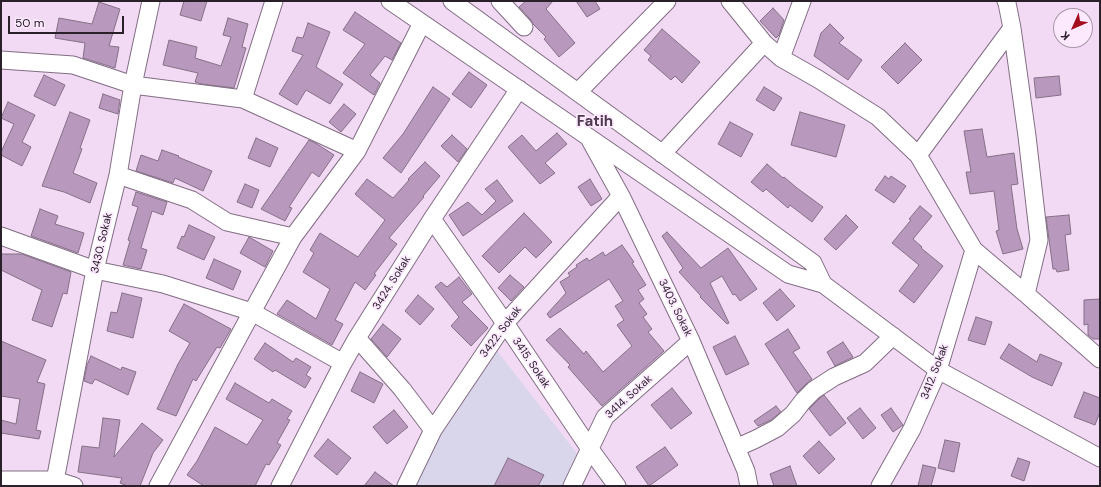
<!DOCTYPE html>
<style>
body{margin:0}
#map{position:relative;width:1101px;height:487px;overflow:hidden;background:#f2daf4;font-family:"DM Sans",sans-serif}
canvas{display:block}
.frame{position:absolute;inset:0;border:2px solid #29202a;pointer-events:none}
.north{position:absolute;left:1053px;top:8px;width:40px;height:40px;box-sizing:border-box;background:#fce9fe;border:1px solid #a899a9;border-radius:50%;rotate:225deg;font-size:11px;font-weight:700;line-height:16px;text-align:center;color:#29202a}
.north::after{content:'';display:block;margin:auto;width:14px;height:18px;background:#a50d1e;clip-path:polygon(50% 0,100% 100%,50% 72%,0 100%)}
.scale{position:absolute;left:8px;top:16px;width:116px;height:18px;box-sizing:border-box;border:2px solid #29202a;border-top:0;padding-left:5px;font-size:12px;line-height:14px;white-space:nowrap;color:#29202a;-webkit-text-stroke:3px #fce9fe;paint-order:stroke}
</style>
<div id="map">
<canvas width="1101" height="487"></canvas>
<div class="frame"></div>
<div class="north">K</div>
<div class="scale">50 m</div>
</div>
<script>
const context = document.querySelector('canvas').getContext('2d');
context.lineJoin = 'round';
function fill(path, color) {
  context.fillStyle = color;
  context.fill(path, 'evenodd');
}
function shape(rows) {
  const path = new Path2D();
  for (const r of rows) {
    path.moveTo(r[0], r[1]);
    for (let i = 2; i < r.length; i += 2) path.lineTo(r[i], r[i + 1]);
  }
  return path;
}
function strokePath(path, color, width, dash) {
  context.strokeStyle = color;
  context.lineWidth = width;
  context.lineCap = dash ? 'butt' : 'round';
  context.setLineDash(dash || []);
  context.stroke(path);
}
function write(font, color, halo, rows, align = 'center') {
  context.font = font + ' "DM Sans",sans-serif';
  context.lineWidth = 3.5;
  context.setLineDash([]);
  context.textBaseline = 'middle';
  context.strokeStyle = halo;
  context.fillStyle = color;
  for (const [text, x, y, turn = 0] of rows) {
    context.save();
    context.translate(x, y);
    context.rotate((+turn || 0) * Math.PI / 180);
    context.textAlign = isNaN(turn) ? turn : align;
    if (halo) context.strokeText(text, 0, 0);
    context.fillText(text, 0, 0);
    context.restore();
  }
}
const education = shape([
 [494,347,579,456,563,486,413,486,437,438]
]);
const building = shape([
 [184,1,207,1,201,21,180,15,184,1],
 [526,1,553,1,546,9,575,43,559,57,544,39,546,37,533,24,531,20,519,7,526,1],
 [576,1,595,1,600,9,587,17,576,1],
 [99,2,120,9,109,46,119,47,115,68,83,58,85,43,55,38,59,18,92,24,99,2],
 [773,8,784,20,779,35,776,38,760,21,773,8],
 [355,12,401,43,392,60,385,56,370,75,380,83,374,95,343,73,365,44,343,30,355,12],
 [228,18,248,24,242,47,246,48,234,88,202,84,195,82,198,73,163,65,169,40,197,47,195,58,221,66,231,37,223,35,228,18],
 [308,23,330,32,316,67,343,84,330,104,306,90,297,105,279,94,303,55,292,51,297,37,303,38,308,23],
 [830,24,844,38,839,43,862,60,848,80,814,56,821,33,830,24],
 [662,29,700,62,682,83,675,76,671,80,648,60,651,56,644,50,662,29],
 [905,43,922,60,898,84,881,67,905,43],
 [469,72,487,85,471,108,452,94,469,72],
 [44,75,65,85,55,106,34,96,44,75],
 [1059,76,1061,95,1036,98,1034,78,1059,76],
 [433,87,450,99,401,173,383,158,403,134,433,87],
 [764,87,782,98,774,111,756,100,764,87],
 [103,94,120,100,118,114,99,108,103,94],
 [8,102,35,115,22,142,31,147,22,166,1,155,1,152,14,124,1,118,8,102],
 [344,104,356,114,341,132,329,122,344,104],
 [70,112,90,120,80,148,82,149,73,173,97,183,90,203,64,192,42,186,70,112],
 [800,112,845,125,836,157,791,145,800,112],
 [730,122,753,134,741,157,718,144,730,122],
 [982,129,987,157,1014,153,1018,184,1011,185,1017,229,1023,249,1003,254,996,231,999,230,994,191,970,194,966,172,971,172,964,131,982,129],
 [557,133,567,144,545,163,555,173,540,184,508,147,522,135,536,151,557,133],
 [452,135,467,149,458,162,441,146,452,135],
 [256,138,278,148,270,167,248,158,256,138],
 [309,140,317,144,334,155,319,177,312,172,289,207,292,208,285,221,261,209,309,140],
 [162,150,179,156,178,157,212,171,203,191,175,178,173,183,136,171,141,155,158,161,162,150],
 [425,162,440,176,423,196,424,197,389,238,397,244,374,274,376,275,365,290,355,282,335,320,343,324,332,345,277,314,287,300,316,319,330,289,303,272,314,253,310,250,320,233,358,257,385,220,355,194,367,179,393,198,409,180,408,179,425,162],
 [767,164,783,178,784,177,797,188,823,207,812,222,790,205,788,208,766,189,763,192,751,182,767,164],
 [885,176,889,179,891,176,906,186,894,203,875,190,885,176],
 [590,179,602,199,591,206,578,187,590,179],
 [497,180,513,201,463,236,449,215,468,202,482,215,496,201,485,189,497,180],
 [245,184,259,190,252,208,237,202,245,184],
 [136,192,167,202,163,215,152,211,141,248,147,250,141,269,123,265,130,241,128,240,138,207,132,205,136,192],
 [920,206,932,216,913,239,922,247,921,248,943,266,914,303,899,291,919,265,892,243,911,220,909,219,920,206],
 [40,209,58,216,55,224,84,233,78,253,31,236,40,209],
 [524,213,552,242,536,258,525,247,499,273,482,256,524,213],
 [846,215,858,227,836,250,824,239,846,215],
 [1069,215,1071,234,1065,235,1069,270,1057,272,1056,269,1053,269,1046,217,1069,215],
 [189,225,215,237,204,260,177,248,182,236,184,237,189,225],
 [667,232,701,268,728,248,757,289,740,301,735,294,733,295,722,276,710,283,729,323,727,324,700,297,701,296,679,272,683,268,662,236,667,232],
 [249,237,273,251,265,267,240,253,249,237],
 [622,245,634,262,632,263,646,285,638,290,644,299,639,303,647,314,643,317,652,329,648,332,664,351,602,406,568,367,570,365,546,340,560,328,584,354,586,351,603,372,632,346,617,325,624,320,615,306,623,301,609,279,550,318,547,314,566,293,560,282,570,276,568,273,577,267,576,265,587,258,589,261,603,252,605,256,622,245],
 [1,254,22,254,71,272,67,294,63,293,52,327,32,320,42,290,1,270,1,254],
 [214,259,241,271,233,290,206,278,214,259],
 [510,275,524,287,511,301,498,288,510,275],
 [459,277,472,294,462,302,488,328,471,346,451,326,459,317,435,287,441,282,447,287,459,277],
 [780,289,795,306,777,321,763,303,780,289],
 [122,293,142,298,133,338,107,331,111,312,117,313,122,293],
 [418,295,434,309,420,325,405,311,418,295],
 [1100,299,1100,339,1093,339,1088,335,1088,324,1084,325,1084,300,1100,299],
 [184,304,231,329,220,348,217,347,196,381,193,379,176,416,157,409,178,364,190,343,169,331,184,304],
 [976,317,992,322,985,345,968,340,976,317],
 [383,324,401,339,387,357,371,339,383,324],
 [788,329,800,348,793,352,812,379,807,383,797,393,765,344,788,329],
 [735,336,749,364,726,375,713,347,735,336],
 [1,341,46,360,37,382,45,384,36,430,41,431,39,439,1,433,1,420,16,424,20,399,1,396,1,341],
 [843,342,853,357,835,366,827,352,843,342],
 [265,343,293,362,296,358,311,367,306,375,311,378,305,388,275,370,273,372,254,359,265,343],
 [1009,344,1037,362,1040,354,1062,363,1052,386,1032,377,1000,358,1009,344],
 [91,356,121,370,122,367,136,372,128,395,95,379,92,384,84,381,87,365,91,356],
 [360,372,383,384,374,403,351,391,360,372],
 [235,383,269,403,272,399,292,411,287,419,290,420,277,443,281,445,269,465,266,464,255,486,204,486,187,475,197,461,215,427,247,445,263,420,226,399,235,383],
 [672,388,692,413,671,429,651,405,672,388],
 [1084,392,1100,398,1100,412,1095,425,1074,417,1084,392],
 [824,395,846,423,830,436,809,409,820,398,824,395],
 [776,406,781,412,771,420,758,426,754,421,776,406],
 [860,408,876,428,863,439,847,418,860,408],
 [891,408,903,425,893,432,881,415,891,408],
 [394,410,408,427,387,444,373,427,394,410],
 [103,418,120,420,114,457,142,423,163,440,153,453,140,486,128,486,120,483,122,478,78,472,82,446,99,448,103,418],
 [328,439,351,458,337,475,314,456,328,439],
 [945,440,960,443,954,472,938,468,945,440],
 [819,441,835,459,819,474,803,456,819,441],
 [665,447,678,465,649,486,636,467,665,447],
 [508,458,544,475,538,486,494,486,508,458],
 [1018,458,1030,462,1024,481,1011,476,1018,458],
 [923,465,936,468,931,486,918,486,923,465],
 [790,466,797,486,774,486,770,474,790,466],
 [375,472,394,486,364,486,375,472]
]);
const minor = shape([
 [390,1,788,274,823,284,813,263,452,1],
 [500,1,524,27],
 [730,1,764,43,781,58,818,79,878,117,918,155,974,250,1026,294,1100,359],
 [1006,1,1007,3,1012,28,1027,136,1039,240,1026,294],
 [781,58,802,1],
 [1,60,73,65,133,85,243,99,357,151],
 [578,92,667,1],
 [243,99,274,1],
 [590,140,621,196,691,341,746,471,749,486],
 [662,154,764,43],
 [918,155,1012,28],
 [118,175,192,200,227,222,293,237],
 [432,219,505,323,590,449,617,486],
 [1,236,95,270,163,284,252,312,343,363],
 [823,284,938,370,1100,458],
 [357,338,402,389,433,430],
 [736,448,756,439,777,428,793,414,803,401,814,390,834,377,865,363,893,336],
 [1,480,55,480,74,486],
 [54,486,95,270,118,175,133,85,151,1],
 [158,486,252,312,293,237,357,151,422,23],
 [280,486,343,363,357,338,432,219,519,89],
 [406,486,433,430,505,323,621,196],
 [572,486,605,417,691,341],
 [880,486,912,429,938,370,974,250]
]);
const streetNames = [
 ["3430. Sokak",102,243,-77],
 ["3424. Sokak",392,283,-58],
 ["3403. Sokak",675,308,64],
 ["3422. Sokak",501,332,-53],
 ["3415. Sokak",531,363,56],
 ["3412. Sokak",935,372,-69],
 ["3414. Sokak",629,397,-42]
];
const districtNames = [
 ["Fatih",595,122]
];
fill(education, '#d9d6ec');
fill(building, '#b998bd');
strokePath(building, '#857087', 1);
strokePath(minor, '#826d84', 19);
strokePath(minor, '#fff', 17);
write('11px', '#29202a', '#fce9fe', streetNames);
write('bold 15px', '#4e3b50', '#fce9fe', districtNames);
</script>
